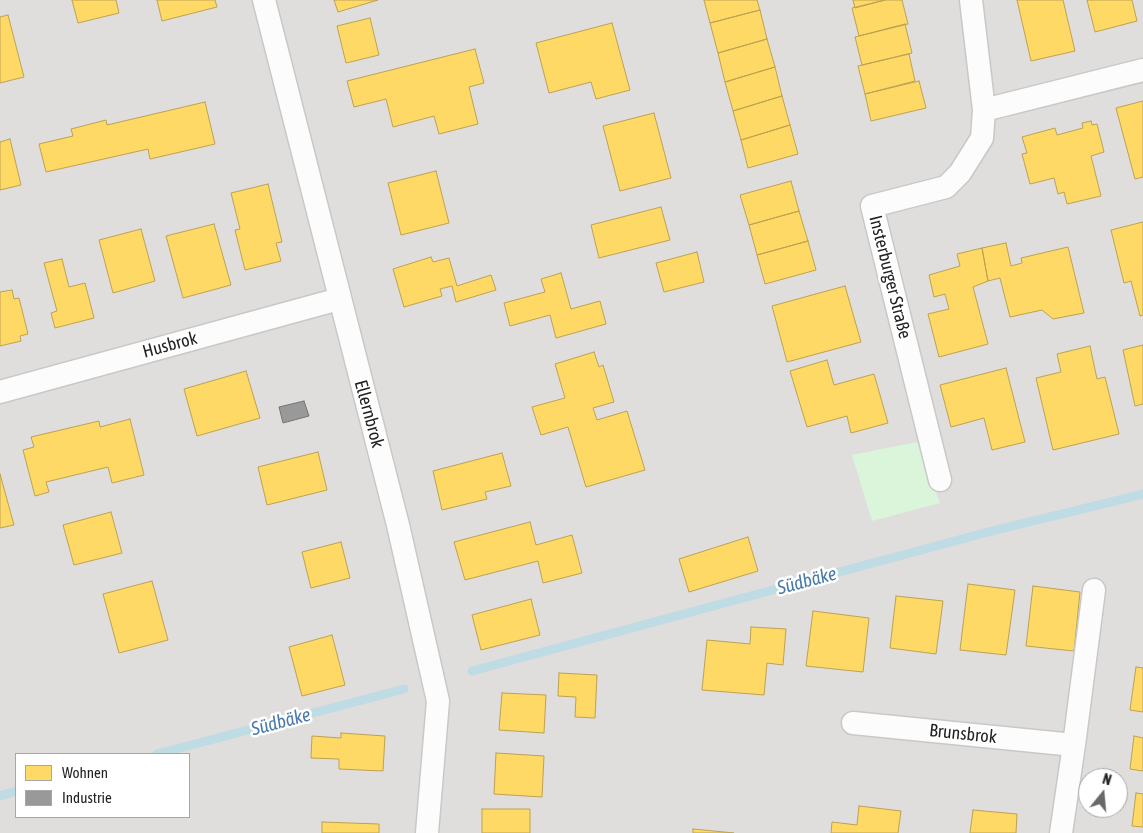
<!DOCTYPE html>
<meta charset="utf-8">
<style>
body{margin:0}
#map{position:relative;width:1143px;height:833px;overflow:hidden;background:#f0eeeb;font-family:"Asap Condensed",sans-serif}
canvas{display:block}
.legend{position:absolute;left:15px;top:753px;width:175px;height:65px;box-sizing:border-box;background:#fff;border:1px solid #a7a7a7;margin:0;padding:6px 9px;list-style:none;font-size:15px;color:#222}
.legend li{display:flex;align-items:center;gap:10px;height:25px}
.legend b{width:25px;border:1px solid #a7a7a7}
.north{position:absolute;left:1078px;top:768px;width:50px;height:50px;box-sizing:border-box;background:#fff;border:1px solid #a7a7a7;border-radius:50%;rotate:17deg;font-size:14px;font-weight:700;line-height:20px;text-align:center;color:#222}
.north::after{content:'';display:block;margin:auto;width:18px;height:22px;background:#6a6968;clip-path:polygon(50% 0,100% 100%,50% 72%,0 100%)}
</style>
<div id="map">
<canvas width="1143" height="833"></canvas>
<ul class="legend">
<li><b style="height:14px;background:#ffd966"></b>Wohnen</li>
<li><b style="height:14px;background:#999"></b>Industrie</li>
</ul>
<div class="north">N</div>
</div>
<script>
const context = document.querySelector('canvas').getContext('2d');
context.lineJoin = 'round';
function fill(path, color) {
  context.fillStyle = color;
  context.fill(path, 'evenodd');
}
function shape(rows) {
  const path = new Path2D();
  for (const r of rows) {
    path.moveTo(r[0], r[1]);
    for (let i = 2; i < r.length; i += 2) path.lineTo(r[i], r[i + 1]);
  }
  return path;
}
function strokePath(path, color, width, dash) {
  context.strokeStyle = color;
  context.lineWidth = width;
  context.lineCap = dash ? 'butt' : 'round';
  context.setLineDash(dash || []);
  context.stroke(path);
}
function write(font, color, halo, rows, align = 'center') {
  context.font = font + ' "Asap Condensed",sans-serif';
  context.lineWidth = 5;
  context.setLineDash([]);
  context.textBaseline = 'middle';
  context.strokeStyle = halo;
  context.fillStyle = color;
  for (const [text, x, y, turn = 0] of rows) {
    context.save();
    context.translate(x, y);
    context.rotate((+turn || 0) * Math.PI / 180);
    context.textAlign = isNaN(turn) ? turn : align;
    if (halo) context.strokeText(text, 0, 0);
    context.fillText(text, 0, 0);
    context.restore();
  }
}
const residential = shape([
 [0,0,1143,0,1143,833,0,833],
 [16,754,189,754,189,817,16,817],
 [1088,778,1118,778,1118,808,1088,808]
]);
const park = shape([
 [917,442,940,503,872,521,852,455]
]);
const homes = shape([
 [72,0,116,0,119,13,78,23,72,0],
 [157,0,215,0,217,7,162,21,157,0],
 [334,0,378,0,338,12,334,0],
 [704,0,757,0,760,10,710,23,704,0],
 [853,0,885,0,855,8,853,0],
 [885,0,902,0,908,24,859,36,852,8,885,0],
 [1017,0,1063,0,1075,51,1031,61,1017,0],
 [1087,0,1132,0,1137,21,1095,32,1087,0],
 [760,10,767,39,718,53,710,23,760,10],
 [8,15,24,77,0,83,0,17,8,15],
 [370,18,379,55,346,63,337,26,370,18],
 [612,23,630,90,596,99,591,82,549,93,536,43,612,23],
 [905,24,912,53,862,65,855,37,905,24],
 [767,39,775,67,725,82,718,53,767,39],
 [475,49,484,83,469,87,478,124,439,134,434,116,393,127,386,99,354,107,347,81,475,49],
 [909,54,915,81,865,94,858,66,909,54],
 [775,67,782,96,733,111,725,82,775,67],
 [919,81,926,108,871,121,865,94,919,81],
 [782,96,790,125,741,140,733,111,782,96],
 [1143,101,1143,177,1135,179,1116,108,1143,101],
 [205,102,215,144,150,159,148,149,46,172,39,144,73,136,71,129,106,120,107,125,205,102],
 [654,113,671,178,620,191,603,126,654,113],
 [1091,121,1092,125,1097,124,1104,152,1091,156,1101,196,1067,204,1064,192,1058,194,1054,178,1030,184,1022,154,1027,153,1022,137,1055,128,1057,135,1083,128,1082,123,1091,121],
 [790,125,798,154,748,168,741,140,790,125],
 [10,139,21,185,0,190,0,142,10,139],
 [436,171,449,223,401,235,388,183,436,171],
 [791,181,799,211,749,225,740,195,791,181],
 [268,184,282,242,276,243,281,261,245,270,235,230,240,229,231,193,268,184],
 [661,207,670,240,599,258,591,225,661,207],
 [799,211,808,241,757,255,749,225,799,211],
 [1143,222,1143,315,1140,316,1131,281,1124,283,1111,230,1143,222],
 [214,224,231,285,183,298,166,236,214,224],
 [141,229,155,281,113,293,99,240,141,229],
 [808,241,816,270,765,284,757,255,808,241],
 [1006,243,1011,266,1022,263,1021,258,1068,247,1084,313,1053,319,1042,310,1010,317,1000,278,988,281,982,248,1006,243],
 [982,248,988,281,973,287,988,344,939,357,928,314,949,309,945,294,934,297,929,275,960,266,957,254,982,248],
 [697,252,704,282,664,292,656,263,697,252],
 [431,257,433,262,449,258,457,286,491,275,496,290,456,302,452,286,440,289,442,296,404,307,393,269,431,257],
 [62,259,69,287,85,283,94,318,55,328,51,313,57,311,44,263,62,259],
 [561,273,571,309,600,301,606,324,556,338,550,315,510,326,504,303,545,292,541,279,561,273],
 [845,286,861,342,787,362,772,306,845,286],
 [12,290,14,299,19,298,28,334,20,336,21,341,0,346,0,292,12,290],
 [1143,345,1143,404,1135,406,1123,350,1143,345],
 [1090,346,1097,379,1105,377,1119,434,1053,450,1036,378,1061,372,1057,354,1090,346],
 [594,352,599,367,603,365,614,402,593,408,597,420,627,411,645,470,586,487,568,427,541,435,532,407,565,398,555,364,594,352],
 [827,360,834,385,874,374,888,423,851,433,847,416,807,427,790,371,827,360],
 [1006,368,1025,442,992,450,984,418,951,427,940,385,1006,368],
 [246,371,260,418,197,436,184,389,246,371],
 [130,419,144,475,112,483,108,467,46,482,49,492,35,496,23,450,34,447,31,437,99,421,100,427,130,419],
 [318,452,327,490,267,505,258,467,318,452],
 [502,453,511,486,485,492,487,499,442,510,433,471,502,453],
 [0,474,14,525,0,528,0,474],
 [111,512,122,553,74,565,63,525,111,512],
 [530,522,536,545,572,535,582,573,543,583,538,561,465,580,454,542,530,522],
 [748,537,758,571,689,592,679,559,748,537],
 [341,542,350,578,311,588,302,552,341,542],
 [152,581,168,640,119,653,103,594,152,581],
 [968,584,1015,590,1006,655,960,650,968,584],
 [1033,586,1080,592,1074,651,1026,646,1033,586],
 [896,596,943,601,936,654,890,648,896,596],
 [531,599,540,635,481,650,472,615,531,599],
 [813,611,869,618,863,672,806,666,813,611],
 [751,627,786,629,783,665,767,663,764,695,702,690,707,640,750,644,751,627],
 [332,635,345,685,302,696,289,647,332,635],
 [1136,667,1143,668,1143,712,1130,710,1136,667],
 [559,673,597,675,595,718,575,717,576,697,558,696,559,673],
 [502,693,546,695,544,733,499,730,502,693],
 [341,733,385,736,383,771,339,769,339,759,311,758,312,736,341,738,341,733],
 [1134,736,1143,738,1143,771,1130,769,1134,736],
 [496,753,544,756,542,797,494,794,496,753],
 [1136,793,1143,794,1143,827,1132,826,1136,793],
 [859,806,901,811,898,833,831,833,832,822,857,825,859,806],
 [482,809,530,809,530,833,482,833,482,809],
 [973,810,1017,814,1016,833,970,833,973,810],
 [322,822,379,824,379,833,322,833,322,822],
 [693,829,734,833,693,833,693,829]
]);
const industry = shape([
 [304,401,309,416,283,423,279,407,304,401]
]);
const stream = shape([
 [472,671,988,532,1143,494],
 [157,754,404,689],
 [0,796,16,791]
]);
const minor = shape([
 [264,0,398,525,438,701,427,833],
 [984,110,1143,70],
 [0,392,339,299],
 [940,480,872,206,946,187,960,173,982,138,984,110,971,0],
 [853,723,1074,745,1061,833],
 [1074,745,1094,590]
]);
const streetNames = [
 ["Insterburger Straße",890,277,76],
 ["Husbrok",170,345,-15],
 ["Ellernbrok",369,414,75],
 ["Brunsbrok",963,734,6]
];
const waterNames = [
 ["Südbäke",807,581,-15],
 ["Südbäke",281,722,-15]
];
fill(residential, '#dfdedc');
fill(park, '#daf5da');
fill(homes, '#ffd966');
strokePath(homes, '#bda252', 1);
fill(industry, '#999');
strokePath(industry, '#757575', 1);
strokePath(stream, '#bfdbe3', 9);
strokePath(minor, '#c9c8c7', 25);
strokePath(minor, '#fdfcfc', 22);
write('18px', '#222', '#fff', streetNames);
write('italic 19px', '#4a7aab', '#fff', waterNames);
</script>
